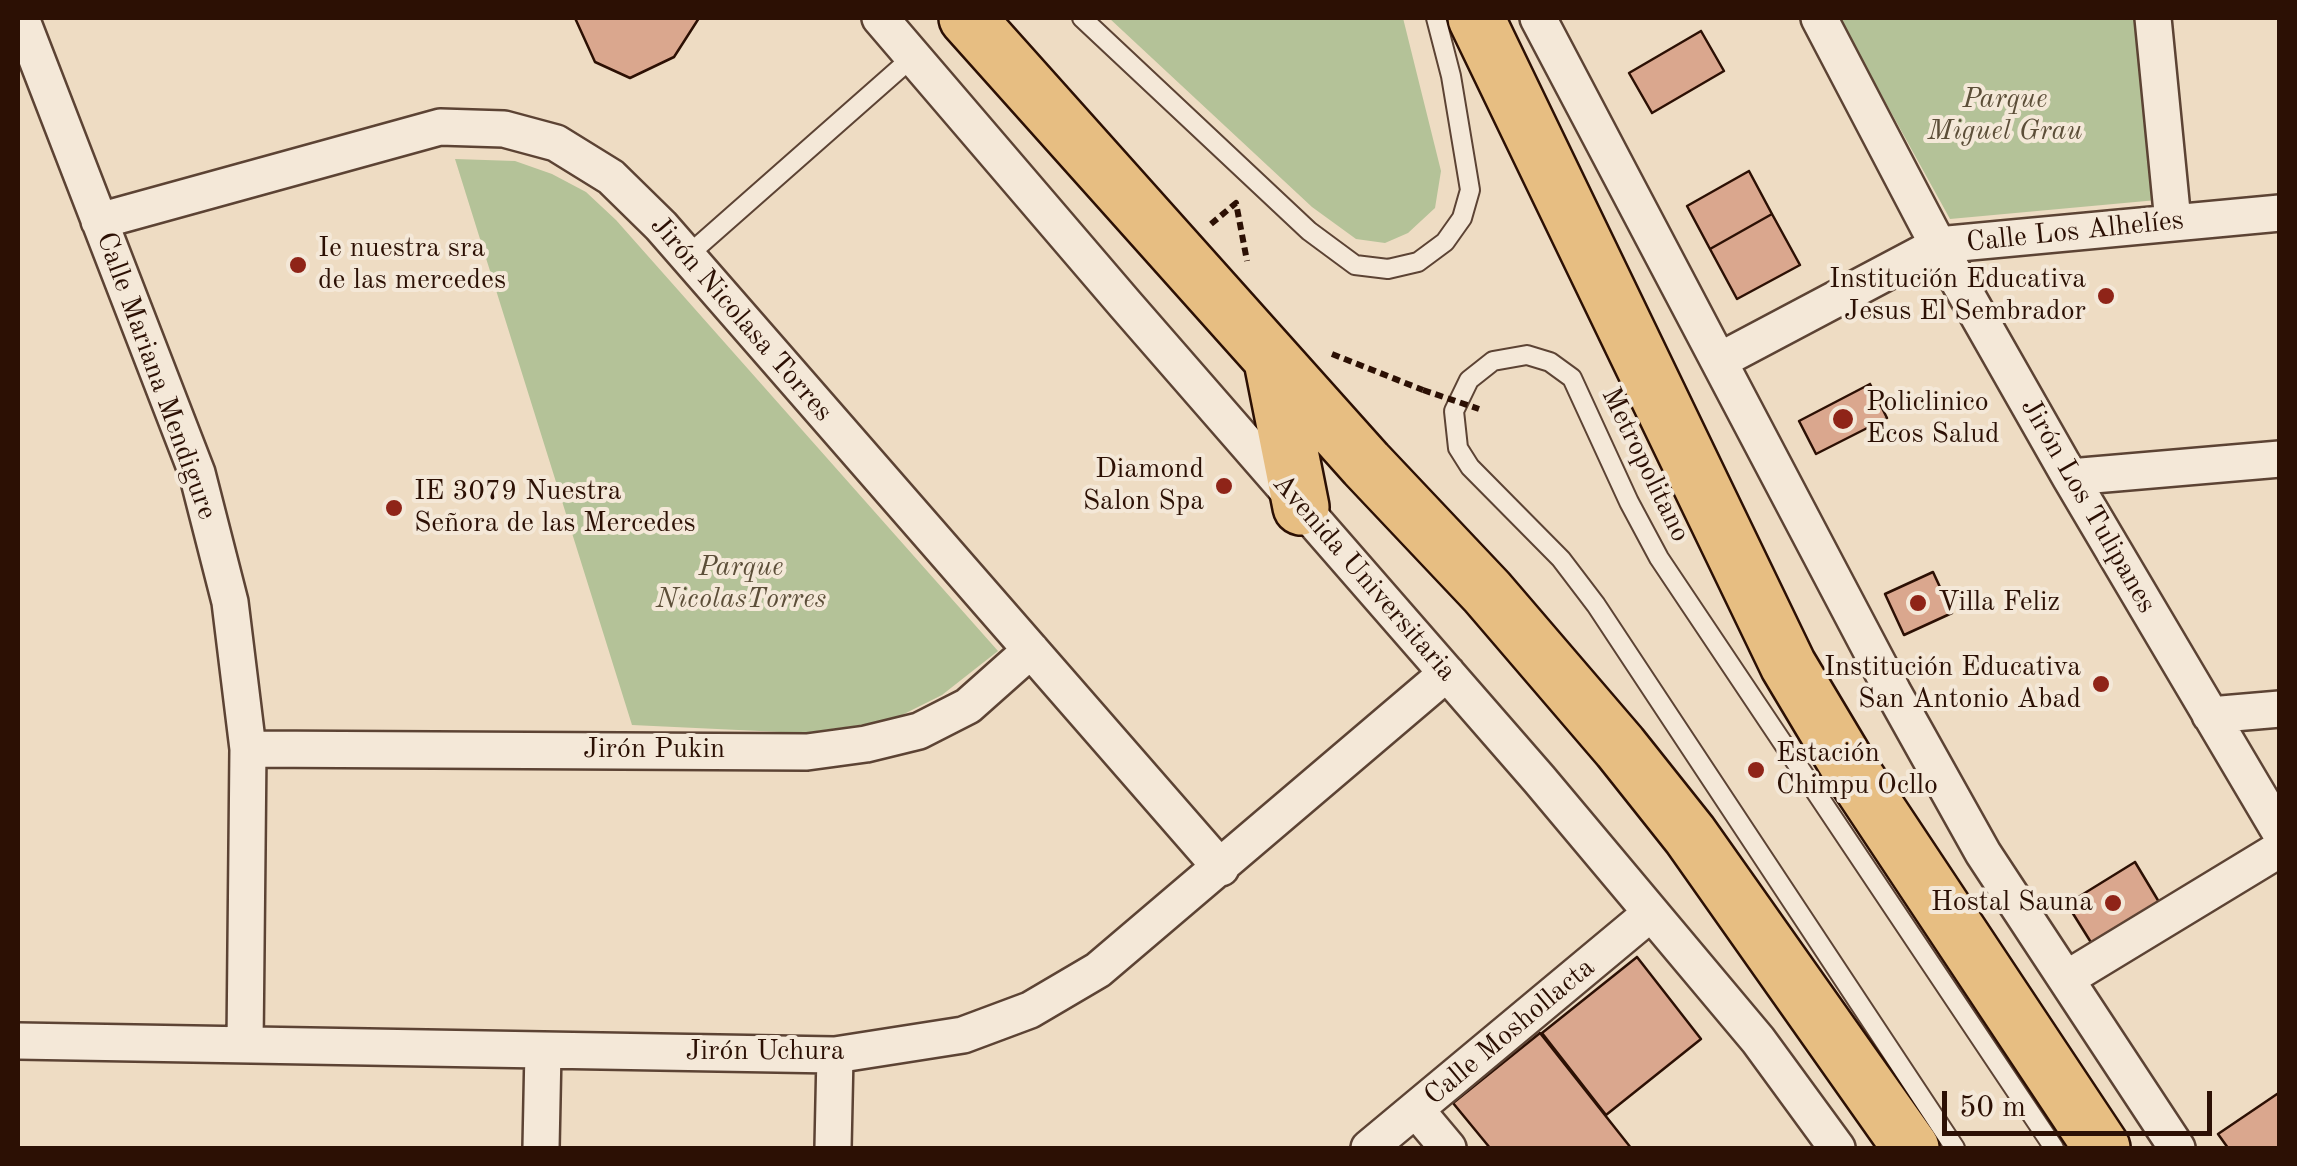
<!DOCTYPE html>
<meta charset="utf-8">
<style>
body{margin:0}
#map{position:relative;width:2297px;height:1166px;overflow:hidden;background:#eedcc3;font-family:"Old Standard TT",serif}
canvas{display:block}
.frame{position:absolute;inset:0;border:20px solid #2c1004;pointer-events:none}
.scale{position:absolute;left:1942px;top:1091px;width:270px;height:45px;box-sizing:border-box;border:5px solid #2c1004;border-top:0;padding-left:12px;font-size:30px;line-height:35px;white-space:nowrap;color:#2c1004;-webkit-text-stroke:8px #f4e8d8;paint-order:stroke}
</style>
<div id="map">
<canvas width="2297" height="1166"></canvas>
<div class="frame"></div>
<div class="scale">50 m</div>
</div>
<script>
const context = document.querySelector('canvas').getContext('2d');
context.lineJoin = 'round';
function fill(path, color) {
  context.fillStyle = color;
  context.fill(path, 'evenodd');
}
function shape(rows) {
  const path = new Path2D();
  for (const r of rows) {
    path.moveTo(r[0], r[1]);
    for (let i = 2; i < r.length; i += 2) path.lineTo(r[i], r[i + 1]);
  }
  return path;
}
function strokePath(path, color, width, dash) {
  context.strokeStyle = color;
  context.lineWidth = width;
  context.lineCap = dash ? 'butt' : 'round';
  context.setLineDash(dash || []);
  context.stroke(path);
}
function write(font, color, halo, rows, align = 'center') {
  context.font = font + ' "Old Standard TT",serif';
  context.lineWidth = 8;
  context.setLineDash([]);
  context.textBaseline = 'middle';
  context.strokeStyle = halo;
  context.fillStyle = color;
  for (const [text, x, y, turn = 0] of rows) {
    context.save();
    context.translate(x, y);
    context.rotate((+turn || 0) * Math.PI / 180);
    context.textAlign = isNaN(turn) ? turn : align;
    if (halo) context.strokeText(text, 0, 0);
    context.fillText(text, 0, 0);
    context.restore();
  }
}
const green = shape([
 [1109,18,1403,18,1441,171,1435,208,1408,233,1385,243,1356,239,1312,207],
 [1839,18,2137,18,2157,200,1950,219],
 [455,159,515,161,552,174,586,192,616,220,998,651,942,695,890,721,802,733,632,725]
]);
const building = shape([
 [575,18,699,18,674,57,630,78,595,62,575,18],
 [1701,31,1724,71,1652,113,1629,73,1701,31],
 [1749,171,1772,214,1710,249,1687,206,1749,171],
 [1772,214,1800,265,1737,299,1710,249,1772,214],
 [1870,384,1887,418,1816,454,1799,421,1870,384],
 [1933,572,1952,613,1904,635,1885,594,1933,572],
 [2135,862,2159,902,2092,944,2067,904,2135,862],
 [1637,957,1701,1039,1606,1115,1542,1033,1637,957],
 [1540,1033,1631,1148,1490,1148,1453,1103,1540,1033],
 [2280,1092,2280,1148,2228,1148,2218,1134,2280,1092]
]);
const path = shape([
 [1211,224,1236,203,1247,261],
 [1332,354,1423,390]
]);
const lane = shape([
 [1082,18,1309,231,1355,265,1388,269,1418,262,1445,242,1462,218,1470,190,1451,76,1436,18],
 [687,256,915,55],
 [1955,1148,1596,605,1561,559,1470,467,1458,448,1454,411,1469,380,1493,361,1527,355,1550,362,1572,378,1629,502,1659,558,2054,1148]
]);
const street = shape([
 [21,18,197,473,230,602,248,749,245,1045],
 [880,18,1125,304,1539,779,1758,1040,1837,1148],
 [1538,18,1893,692,1983,853,2177,1148],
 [1819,18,1938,245,2070,477,2280,832],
 [2153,18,2173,222],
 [99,221,440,127,504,129,556,143,611,177,661,226,1221,868],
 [1719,361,1938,245,2280,213],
 [2070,477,2280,459],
 [2210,715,2280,709],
 [248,749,807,752,866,744,919,731,968,706,1031,650],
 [2066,979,2280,849],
 [18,1041,835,1055,963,1035,1030,1010,1098,970,1447,673],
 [1417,1111,1448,1148],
 [541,1148,543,1050],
 [833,1148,835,1055],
 [1369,1148,1651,913]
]);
const primary = shape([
 [967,18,1366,464,1487,592,1620,747,1690,835,1911,1148],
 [1476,18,1788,665,1849,767,2102,1148],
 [1272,361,1301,507]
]);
const pathBridge = shape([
 [1423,390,1479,409]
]);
const markers = [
 [298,265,10,"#8f2418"],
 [2106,296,10,"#8f2418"],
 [1843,419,12,"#8f2418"],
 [1224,486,10,"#8f2418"],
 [394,508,10,"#8f2418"],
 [1918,603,10,"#8f2418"],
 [2101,684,10,"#8f2418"],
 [1756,770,10,"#8f2418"],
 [2113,903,10,"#8f2418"]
];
const parkNames = [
 ["Parque",2005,100],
 ["Miguel Grau",2005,132],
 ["Parque",741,568],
 ["NicolasTorres",741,600]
];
const streetNames = [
 ["Calle Los Alhelíes",2075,232,-6],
 ["Jirón Nicolasa Torres",741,319,49],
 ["Calle Mariana Mendigure",156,376,70],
 ["Metropolitano",1645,465,64],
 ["Jirón Los Tulipanes",2088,506,60],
 ["Avenida Universitaria",1364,578,49],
 ["Jirón Pukin",654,750],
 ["Calle Moshollacta",1510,1032,-40],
 ["Jirón Uchura",765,1052]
];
const poiNames = [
 ["Ie nuestra sra",318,249],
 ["de las mercedes",318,281],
 ["Institución Educativa",2086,280,"right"],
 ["Jesus El Sembrador",2086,312,"right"],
 ["Policlinico",1866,403],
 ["Ecos Salud",1866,435],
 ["Diamond",1204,470,"right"],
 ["Salon Spa",1204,502,"right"],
 ["IE 3079 Nuestra",414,492],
 ["Señora de las Mercedes",414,524],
 ["Villa Feliz",1938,603],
 ["Institución Educativa",2081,668,"right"],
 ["San Antonio Abad",2081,700,"right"],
 ["Estación",1776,754],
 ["Chimpu Ocllo",1776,786],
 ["Hostal Sauna",2093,903,"right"]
];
fill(green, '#b4c298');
fill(building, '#daa78e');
strokePath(building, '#2c1004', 2.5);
strokePath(lane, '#5c4334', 22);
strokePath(street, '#5c4334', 40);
strokePath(primary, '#2c1004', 60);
strokePath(path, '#2c1004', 6, [8, 5]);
strokePath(lane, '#f4e8d8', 18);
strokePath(street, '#f4e8d8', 35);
strokePath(primary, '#e7be82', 55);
strokePath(pathBridge, '#2c1004', 6, [8, 5]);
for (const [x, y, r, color] of markers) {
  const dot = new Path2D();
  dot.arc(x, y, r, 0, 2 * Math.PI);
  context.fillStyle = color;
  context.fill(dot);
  strokePath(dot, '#f4e8d8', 4);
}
write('italic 28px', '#5c4e38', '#f4e8d8', parkNames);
write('28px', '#2c1004', '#f4e8d8', streetNames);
write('28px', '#2c1004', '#f4e8d8', poiNames, 'left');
</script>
